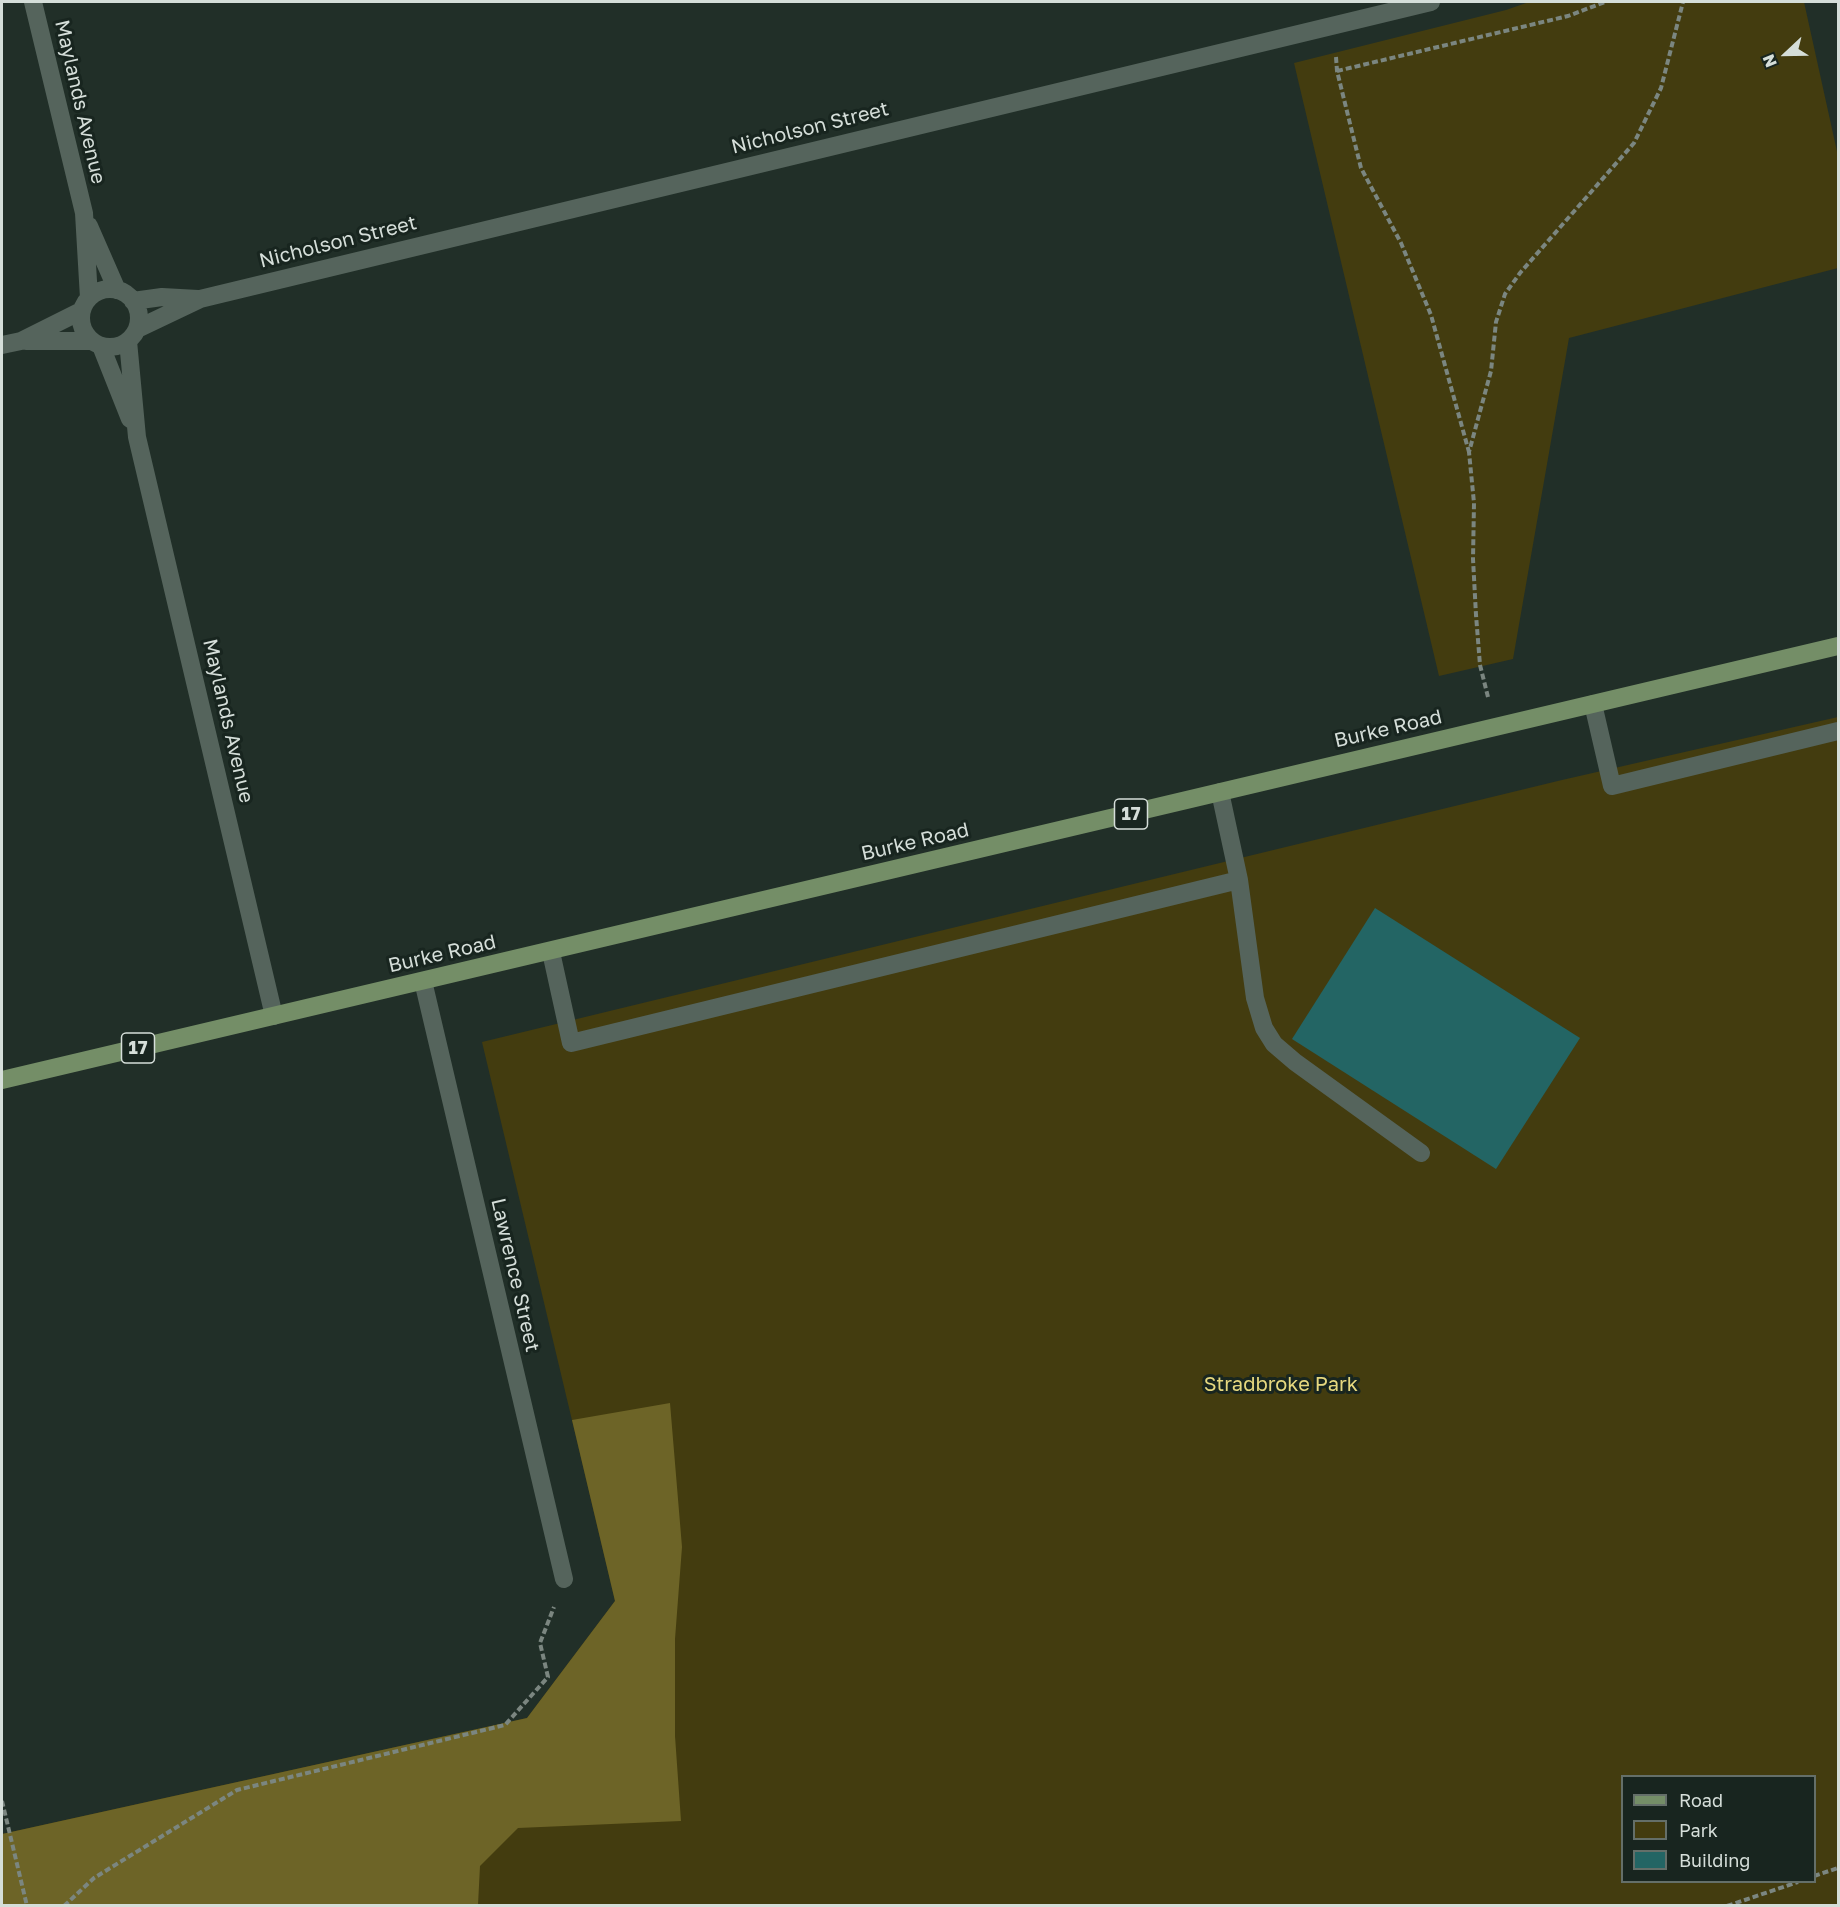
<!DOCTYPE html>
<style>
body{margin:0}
#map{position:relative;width:1840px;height:1907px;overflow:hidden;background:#212f28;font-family:"Golos Text",sans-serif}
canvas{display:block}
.frame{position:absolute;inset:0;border:3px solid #d5ded9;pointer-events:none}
.legend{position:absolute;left:1621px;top:1775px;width:195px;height:108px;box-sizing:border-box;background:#18251f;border:2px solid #646f69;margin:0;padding:8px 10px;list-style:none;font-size:18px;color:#d5ded9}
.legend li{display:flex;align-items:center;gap:12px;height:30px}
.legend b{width:30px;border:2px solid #646f69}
.north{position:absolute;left:1756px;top:24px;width:60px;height:60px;-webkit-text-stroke:4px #18251f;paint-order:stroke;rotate:248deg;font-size:16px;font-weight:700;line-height:24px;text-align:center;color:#d5ded9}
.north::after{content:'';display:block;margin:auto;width:21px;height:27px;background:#d5ded9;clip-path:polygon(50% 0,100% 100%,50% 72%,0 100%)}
</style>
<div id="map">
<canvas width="1840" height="1907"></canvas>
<div class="frame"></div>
<ul class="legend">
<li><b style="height:8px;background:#748e67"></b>Road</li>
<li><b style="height:16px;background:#433c0f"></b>Park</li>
<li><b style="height:16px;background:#236564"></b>Building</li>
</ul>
<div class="north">N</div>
</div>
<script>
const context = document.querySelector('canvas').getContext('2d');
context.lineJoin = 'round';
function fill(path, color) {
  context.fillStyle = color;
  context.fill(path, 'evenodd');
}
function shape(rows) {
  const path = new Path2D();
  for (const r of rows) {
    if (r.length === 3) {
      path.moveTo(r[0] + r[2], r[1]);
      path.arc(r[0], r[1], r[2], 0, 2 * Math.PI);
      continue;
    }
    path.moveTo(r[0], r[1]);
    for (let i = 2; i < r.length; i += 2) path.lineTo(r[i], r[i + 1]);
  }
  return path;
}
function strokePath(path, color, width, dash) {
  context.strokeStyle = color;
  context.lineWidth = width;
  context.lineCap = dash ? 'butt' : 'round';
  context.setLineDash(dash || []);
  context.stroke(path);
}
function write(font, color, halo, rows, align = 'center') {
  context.font = font + ' "Golos Text",sans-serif';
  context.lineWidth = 6;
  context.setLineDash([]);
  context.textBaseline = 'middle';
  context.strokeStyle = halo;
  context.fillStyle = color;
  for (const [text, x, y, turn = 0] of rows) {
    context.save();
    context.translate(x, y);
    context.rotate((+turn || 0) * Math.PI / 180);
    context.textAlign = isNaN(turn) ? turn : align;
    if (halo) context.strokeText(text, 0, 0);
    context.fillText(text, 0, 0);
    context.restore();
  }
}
const green = shape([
 [1529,2,1804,2,1838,156,1838,268,1569,338,1513,659,1439,676,1294,63,1506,10],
 [1838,717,1838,1905,2,1906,2,1834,527,1718,615,1601,482,1042,1562,780],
 [1622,1776,1814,1776,1814,1882,1622,1882]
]);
const forest = shape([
 [670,1403,682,1547,675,1639,675,1736,681,1821,518,1828,480,1866,478,1905,2,1905,2,1834,527,1718,615,1601,572,1420]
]);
const building = shape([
 [1375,908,1580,1038,1496,1169,1292,1039]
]);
const path = shape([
 [1336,57,1337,71,1361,168,1401,243,1431,315,1469,452],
 [1337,71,1568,16,1605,2],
 [1488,697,1480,665,1476,615,1473,559,1474,503,1469,452,1491,371,1496,322,1505,294,1520,273,1634,143,1661,88,1683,2],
 [2,1801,27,1906],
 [1814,1876,1838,1868],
 [64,1906,94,1878,237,1790,505,1725,548,1677,540,1643,554,1607],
 [1727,1906,1798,1882]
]);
const lane = shape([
 [1593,704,1612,786,1838,731],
 [1239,880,1255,998,1264,1028,1274,1044,1295,1062,1421,1153],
 [551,952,571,1043,1239,880,1220,792]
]);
const street = shape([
 [33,2,84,213,89,298],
 [89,226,117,290],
 [110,318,29],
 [133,301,162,297,198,299],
 [137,329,200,299,1431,2],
 [26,341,91,341],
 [128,341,137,437,274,1016],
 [2,345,21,341,81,311],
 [101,346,130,419],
 [423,981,564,1579]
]);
const primary = shape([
 [2,1080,1838,646]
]);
const shields = [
 [1131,814,33],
 [138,1048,33]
];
const shieldNames = [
 ["17",1131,814],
 ["17",138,1048]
];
const streetNames = [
 ["Maylands Avenue",80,102,77],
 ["Nicholson Street",810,128,-14],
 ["Nicholson Street",338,242,-14],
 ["Maylands Avenue",228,721,77],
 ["Burke Road",1388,729,-13],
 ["Burke Road",915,842,-13],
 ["Burke Road",442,954,-13],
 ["Lawrence Street",515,1275,77]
];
const parkNames = [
 ["Stradbroke Park",1281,1385]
];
fill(green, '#433c0f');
fill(forest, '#6d6427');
fill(building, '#236564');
strokePath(path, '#7b8680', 4, [6, 3]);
strokePath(lane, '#55645c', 18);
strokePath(street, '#55645c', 18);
strokePath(primary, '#748e67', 18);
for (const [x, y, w] of shields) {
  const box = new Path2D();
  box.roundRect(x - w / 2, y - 15, w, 30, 4.5);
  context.fillStyle = '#18251f';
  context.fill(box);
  strokePath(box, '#d5ded9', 1.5);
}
write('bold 18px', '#d5ded9', null, shieldNames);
write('20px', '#d5ded9', '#18251f', streetNames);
write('20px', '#e6d87f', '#18251f', parkNames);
</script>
